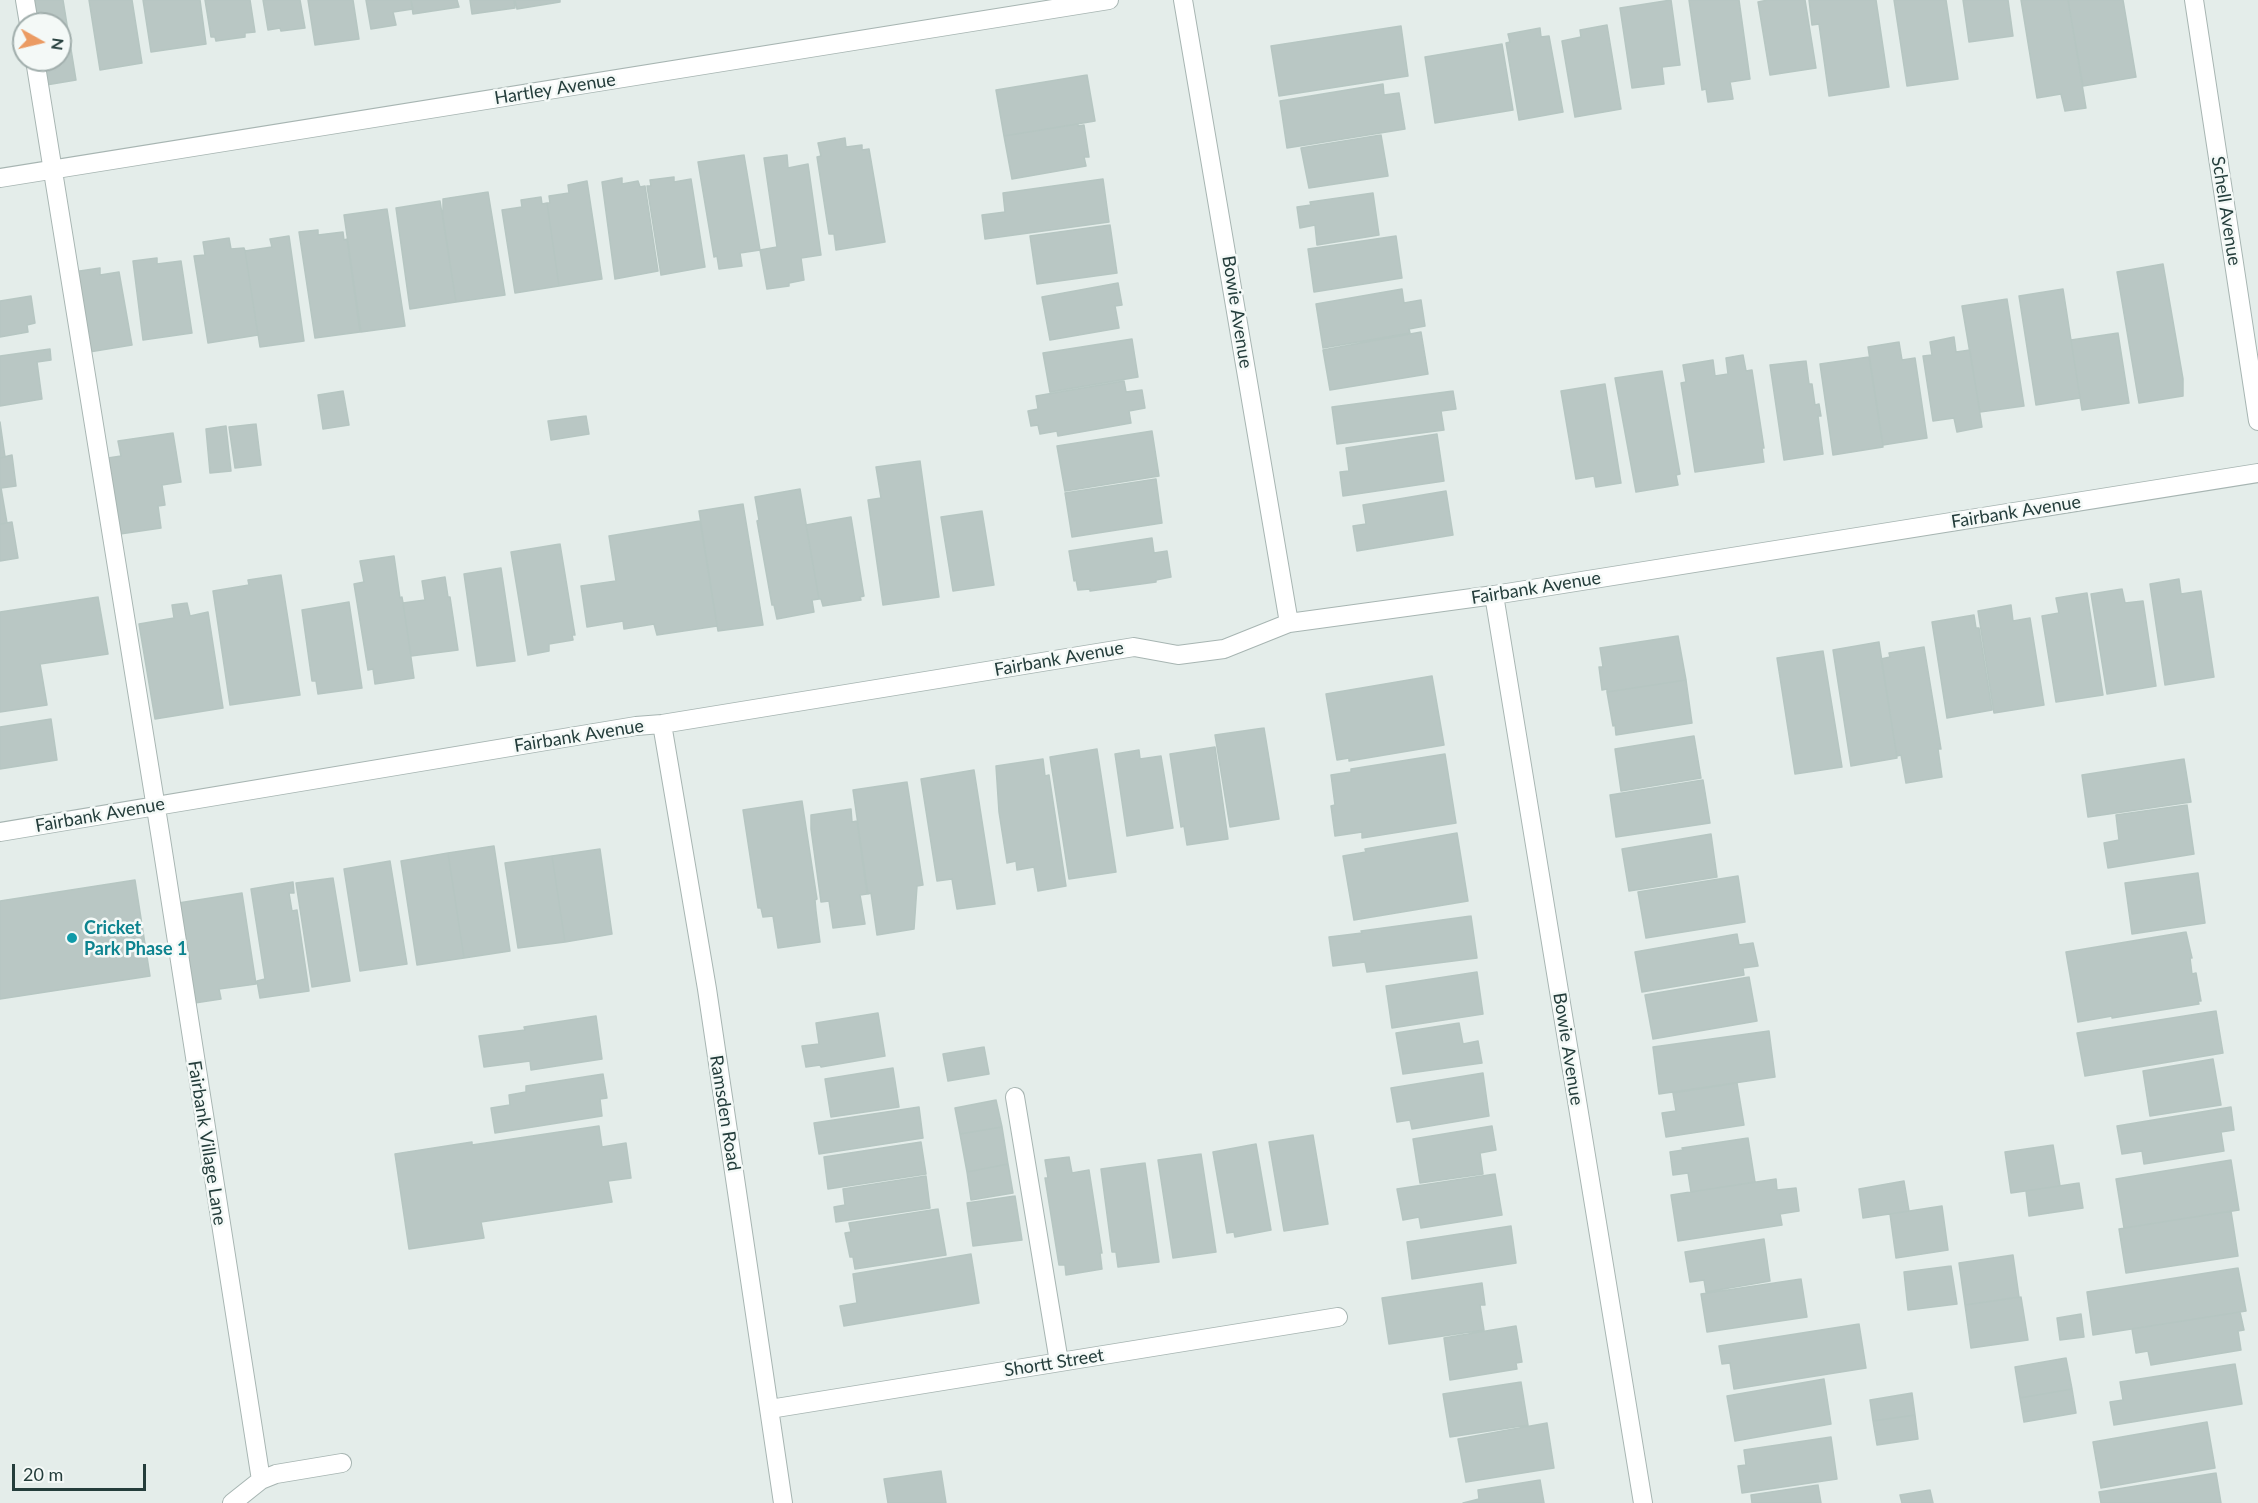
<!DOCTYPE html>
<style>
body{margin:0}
#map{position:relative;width:2258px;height:1503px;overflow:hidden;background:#e4edea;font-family:Lato,sans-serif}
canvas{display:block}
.north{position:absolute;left:12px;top:12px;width:60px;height:60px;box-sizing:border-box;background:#f4f9f7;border:2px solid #a1aeac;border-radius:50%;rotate:98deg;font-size:16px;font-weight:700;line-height:24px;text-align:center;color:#243d3b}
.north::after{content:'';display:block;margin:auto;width:21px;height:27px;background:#eb9b63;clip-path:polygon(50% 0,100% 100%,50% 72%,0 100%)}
.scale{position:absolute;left:12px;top:1464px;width:134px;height:27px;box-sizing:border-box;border:3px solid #243d3b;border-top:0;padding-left:8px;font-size:18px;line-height:21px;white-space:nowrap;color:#243d3b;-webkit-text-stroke:4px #f4f9f7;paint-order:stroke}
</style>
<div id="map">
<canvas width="2258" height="1503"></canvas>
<div class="north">N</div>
<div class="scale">20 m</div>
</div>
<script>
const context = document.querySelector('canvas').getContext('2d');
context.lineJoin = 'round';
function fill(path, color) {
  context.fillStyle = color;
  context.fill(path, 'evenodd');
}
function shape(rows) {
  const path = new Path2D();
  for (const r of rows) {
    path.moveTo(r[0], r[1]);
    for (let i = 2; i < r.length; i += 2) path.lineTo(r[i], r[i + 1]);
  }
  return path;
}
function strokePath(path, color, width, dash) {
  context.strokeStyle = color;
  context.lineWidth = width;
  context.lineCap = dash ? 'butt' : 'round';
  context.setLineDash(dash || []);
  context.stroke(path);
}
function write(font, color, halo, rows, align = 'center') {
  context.font = font + ' Lato,sans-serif';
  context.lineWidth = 5;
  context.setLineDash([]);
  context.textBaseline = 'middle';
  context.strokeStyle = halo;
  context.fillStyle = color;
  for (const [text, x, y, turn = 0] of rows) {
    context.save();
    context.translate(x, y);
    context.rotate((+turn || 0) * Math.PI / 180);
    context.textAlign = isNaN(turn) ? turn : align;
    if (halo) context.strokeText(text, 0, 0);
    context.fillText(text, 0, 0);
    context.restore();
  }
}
const building = shape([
 [25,0,63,0,76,80,40,86,35,60,60,60,60,24,29,24,25,0],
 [89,0,132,0,142,63,100,70,89,0],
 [143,0,200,0,206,44,151,52,143,0],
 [205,0,250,0,255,32,245,33,245,37,216,41,215,37,211,37,205,0],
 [263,0,300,0,305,28,281,31,280,28,268,30,263,0],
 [308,0,353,0,359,39,315,45,308,0],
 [366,0,411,0,413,9,393,12,396,25,371,29,366,0],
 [411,0,457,0,459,7,413,14,411,0],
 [470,0,514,0,515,8,472,14,470,0],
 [515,0,560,0,560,2,517,9,515,0],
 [1671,0,1680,65,1662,67,1664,84,1632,88,1620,8,1671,0],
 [1689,0,1739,0,1750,79,1730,82,1733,99,1708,102,1706,89,1702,90,1689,0],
 [1805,0,1816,68,1770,75,1758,2,1768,0,1805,0],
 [1809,0,1876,0,1889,87,1829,96,1819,24,1812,25,1809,0],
 [1894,0,1946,0,1958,79,1907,86,1894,0],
 [1963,0,2008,0,2013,36,1969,42,1963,0],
 [2021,0,2068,0,2086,108,2065,111,2061,94,2037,98,2021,0],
 [2068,0,2123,0,2136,77,2083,86,2068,0],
 [1607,25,1621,109,1575,117,1562,41,1581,37,1580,30,1607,25],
 [1401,26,1408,76,1279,96,1271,46,1401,26],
 [1540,28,1541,37,1549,36,1563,112,1519,120,1506,43,1510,42,1508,34,1540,28],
 [1502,44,1513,110,1435,123,1425,57,1502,44],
 [1087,75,1095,121,1004,136,996,90,1087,75],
 [1383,84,1384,95,1399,93,1405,129,1287,148,1280,101,1383,84],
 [1078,124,1078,126,1084,125,1089,157,1084,157,1086,166,1012,179,1004,136,1078,124],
 [1381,135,1388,176,1309,188,1301,148,1381,135],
 [845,138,846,147,862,145,862,150,869,149,885,242,836,250,834,234,829,234,817,157,821,156,818,143,845,138],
 [744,155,760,250,740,253,742,266,719,269,717,256,714,257,698,162,744,155],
 [787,155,788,168,808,164,821,255,801,258,804,280,789,283,789,286,767,289,760,250,777,247,764,158,787,155],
 [674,177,674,182,691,179,705,267,661,275,647,186,651,186,650,180,674,177],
 [622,178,622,184,638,181,640,187,645,186,658,271,615,279,602,182,622,178],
 [1103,179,1109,222,985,239,982,215,1005,212,1003,193,1103,179],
 [587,181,602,279,559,286,547,203,550,203,549,196,569,193,568,185,587,181],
 [488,192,505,295,456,302,443,217,443,199,488,192],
 [1373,193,1379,235,1317,245,1315,225,1300,228,1297,207,1311,205,1310,202,1373,193],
 [541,197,542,204,547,203,559,286,515,293,502,210,522,207,521,200,541,197],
 [440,201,456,302,410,309,396,208,440,201],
 [387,209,405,326,361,332,344,215,387,209],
 [1110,225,1117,273,1037,284,1030,236,1110,225],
 [318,230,318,235,343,232,344,240,347,239,360,332,315,338,299,232,318,230],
 [289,236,304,341,260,347,245,251,272,247,270,239,289,236],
 [1396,236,1402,278,1314,292,1308,249,1396,236],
 [229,238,231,249,244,248,245,251,258,335,208,343,194,256,205,255,203,242,229,238],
 [157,258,157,264,181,261,192,333,143,340,133,261,157,258],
 [2163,264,2183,379,2183,396,2139,403,2117,272,2163,264],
 [100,268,100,275,119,272,132,345,83,353,73,272,100,268],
 [1118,283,1122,305,1115,306,1119,328,1050,340,1042,297,1118,283],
 [1402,289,1404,303,1421,300,1425,326,1409,329,1410,333,1323,348,1316,304,1402,289],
 [2063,289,2080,398,2036,405,2019,296,2063,289],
 [31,296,35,323,27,325,28,332,0,337,0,301,31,296],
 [2007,299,2024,406,1980,412,1962,306,2007,299],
 [1421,332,1428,374,1330,390,1323,350,1421,332],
 [2118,333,2129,403,2082,410,2071,340,2118,333],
 [1954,337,1956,352,1970,350,1982,427,1957,432,1954,418,1933,421,1923,356,1932,355,1930,342,1954,337],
 [1132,339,1138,377,1050,392,1043,353,1132,339],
 [1899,342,1902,360,1915,358,1927,438,1883,445,1868,347,1899,342],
 [50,349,51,360,37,362,42,399,0,406,0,356,50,349],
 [1743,355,1746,371,1752,370,1764,448,1762,448,1764,462,1695,472,1681,383,1686,382,1683,365,1713,360,1715,376,1728,374,1726,358,1743,355],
 [1869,357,1883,447,1833,455,1820,364,1869,357],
 [1806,361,1809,384,1812,384,1815,405,1819,404,1821,416,1818,416,1823,454,1784,460,1770,365,1806,361],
 [1662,371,1680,474,1676,475,1678,485,1636,492,1615,378,1662,371],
 [1124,381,1126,392,1142,390,1145,408,1129,411,1131,423,1058,436,1057,431,1040,434,1038,425,1031,426,1028,411,1038,409,1036,396,1124,381],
 [1605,384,1621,483,1596,487,1594,476,1576,479,1561,391,1605,384],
 [343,391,349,425,323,429,318,395,343,391],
 [1453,391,1456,409,1441,411,1444,430,1337,444,1332,407,1453,391],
 [586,416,589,434,551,440,548,421,586,416],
 [0,422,5,457,0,458,0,422],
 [256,424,261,465,235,468,229,427,256,424],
 [226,426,231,471,210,473,206,429,226,426],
 [1152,431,1159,476,1065,491,1057,446,1152,431],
 [173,433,181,482,162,485,165,505,158,506,161,528,120,534,108,458,121,456,118,441,173,433],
 [1437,434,1444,481,1343,496,1340,472,1349,471,1346,448,1437,434],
 [12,455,16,486,1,488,7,523,0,524,0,458,12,455],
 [920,461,939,597,883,605,868,500,881,498,876,467,920,461],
 [1156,479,1162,523,1072,537,1065,493,1156,479],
 [800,489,819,599,812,600,814,612,777,619,774,605,772,605,757,521,759,520,755,497,800,489],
 [1446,491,1453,535,1357,551,1353,526,1366,524,1363,505,1446,491],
 [743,504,763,625,718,631,699,511,743,504],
 [982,511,994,585,953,591,941,517,982,511],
 [851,517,864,596,860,597,861,600,823,606,821,599,819,599,806,525,851,517],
 [700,521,717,626,657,635,654,624,624,629,623,621,587,627,581,586,616,581,609,536,700,521],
 [12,522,18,558,0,561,0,524,12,522],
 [1152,538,1154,553,1167,551,1171,577,1156,580,1156,582,1090,591,1090,589,1078,590,1076,580,1074,581,1069,551,1152,538],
 [560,544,575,635,572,635,573,640,549,644,549,651,528,655,511,552,560,544],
 [394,556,400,598,402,597,403,603,414,678,375,684,373,669,368,670,354,584,364,582,360,561,394,556],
 [501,568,515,661,477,666,464,574,501,568],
 [281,575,300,695,230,705,213,591,249,585,248,580,281,575],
 [445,577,448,597,450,597,458,650,411,656,403,603,425,600,422,581,445,577],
 [2179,579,2181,594,2201,591,2214,677,2165,685,2150,584,2179,579],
 [2122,589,2125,603,2143,601,2156,686,2107,694,2091,594,2122,589],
 [2087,593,2103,695,2056,702,2042,616,2059,613,2056,598,2087,593],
 [98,597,108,654,40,664,47,705,0,712,0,612,98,597],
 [349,602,362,688,318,694,316,681,312,681,302,610,349,602],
 [187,603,190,616,208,612,223,708,155,719,139,624,174,618,172,605,187,603],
 [2011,605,2013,621,2030,618,2044,705,1994,713,1978,611,2011,605],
 [1974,615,1976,628,1979,628,1992,710,1947,718,1932,622,1974,615],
 [1678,636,1686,680,1607,692,1607,689,1602,690,1599,667,1603,667,1600,648,1678,636],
 [1879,642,1897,758,1851,766,1833,650,1879,642],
 [1924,647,1941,749,1938,749,1942,777,1906,783,1901,755,1897,756,1881,659,1890,657,1889,653,1924,647],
 [1823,651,1842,767,1795,774,1777,658,1823,651],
 [1432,676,1444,745,1349,761,1349,758,1337,760,1326,694,1432,676],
 [1686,680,1692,723,1616,735,1615,725,1613,726,1607,692,1686,680],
 [51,719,57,760,0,769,0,727,51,719],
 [1264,728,1279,819,1230,827,1215,735,1264,728],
 [1694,736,1701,778,1621,791,1615,749,1694,736],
 [1215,747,1228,839,1187,845,1184,826,1181,827,1170,754,1215,747],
 [1097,749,1116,872,1069,879,1050,757,1097,749],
 [1139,750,1140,759,1161,756,1173,828,1127,836,1115,754,1139,750],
 [1445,754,1456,823,1362,838,1362,832,1335,836,1331,806,1335,805,1331,775,1351,772,1351,769,1445,754],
 [1043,759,1045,776,1049,775,1066,886,1038,891,1034,867,1017,870,1016,861,1007,863,999,812,996,766,1043,759],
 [2184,759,2191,802,2088,817,2082,775,2184,759],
 [974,770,995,904,957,909,952,879,937,881,921,779,974,770],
 [1703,780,1710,823,1616,837,1610,795,1703,780],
 [907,782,923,885,917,886,914,929,877,935,871,893,868,894,853,790,907,782],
 [802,801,817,899,815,900,816,911,820,942,778,948,773,916,763,917,761,908,758,908,743,810,802,801],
 [2187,805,2194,854,2108,868,2104,843,2119,840,2116,815,2187,805],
 [851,809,852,822,857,821,867,894,860,895,865,924,833,928,829,901,821,902,811,829,811,815,851,809],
 [1457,833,1468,901,1354,920,1343,856,1366,852,1365,849,1457,833],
 [1711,834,1717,877,1629,891,1622,849,1711,834],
 [494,846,510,951,464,958,448,853,494,846],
 [600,849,612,934,565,942,552,856,600,849],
 [448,853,464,958,417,965,401,861,448,853],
 [552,856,565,942,518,948,505,863,552,856],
 [390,861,407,964,360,971,344,869,390,861],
 [2198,873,2205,923,2132,934,2125,883,2198,873],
 [1738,876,1745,922,1646,938,1638,892,1738,876],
 [333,878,350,981,312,987,296,883,333,878],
 [135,880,150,976,0,999,0,901,135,880],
 [293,882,294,893,289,893,292,911,297,910,309,991,260,998,257,981,265,979,251,889,293,882],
 [242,893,256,984,219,989,221,999,188,1004,172,904,242,893],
 [1471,916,1477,958,1367,972,1365,962,1333,966,1329,937,1362,933,1361,931,1471,916],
 [2186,932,2192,958,2190,958,2192,974,2196,973,2201,1001,2198,1001,2199,1004,2112,1018,2112,1016,2078,1022,2066,952,2186,932],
 [1737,934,1739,945,1753,943,1758,966,1743,968,1744,975,1642,992,1635,952,1737,934],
 [1477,972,1483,1014,1392,1028,1386,986,1477,972],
 [1749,977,1757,1021,1653,1039,1645,995,1749,977],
 [2216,1011,2223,1053,2085,1076,2077,1033,2216,1011],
 [878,1013,885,1056,821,1067,820,1065,806,1067,802,1046,819,1044,816,1023,878,1013],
 [596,1016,602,1059,531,1070,530,1061,484,1067,479,1036,525,1030,524,1027,596,1016],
 [1459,1023,1463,1044,1478,1041,1482,1063,1403,1074,1396,1033,1459,1023],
 [1769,1031,1775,1077,1659,1094,1653,1047,1769,1031],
 [984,1047,989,1074,948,1081,943,1054,984,1047],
 [2213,1059,2221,1105,2150,1116,2143,1071,2213,1059],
 [893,1068,899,1107,831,1117,825,1079,893,1068],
 [1483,1073,1489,1116,1412,1129,1410,1120,1397,1122,1391,1088,1483,1073],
 [603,1074,607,1098,600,1099,602,1116,495,1133,491,1108,510,1105,509,1095,526,1092,526,1086,603,1074],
 [1737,1083,1744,1125,1666,1137,1662,1113,1676,1111,1673,1093,1737,1083],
 [996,1100,1002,1127,960,1134,955,1108,996,1100],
 [919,1107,923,1138,819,1154,814,1123,919,1107],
 [2231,1107,2234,1130,2221,1132,2224,1151,2144,1164,2142,1151,2122,1154,2117,1126,2231,1107],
 [599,1126,602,1147,626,1143,631,1178,608,1181,612,1202,481,1222,484,1238,409,1249,395,1154,472,1142,472,1145,599,1126],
 [1492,1126,1496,1150,1480,1153,1483,1174,1420,1183,1413,1139,1492,1126],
 [1002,1127,1008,1164,967,1172,960,1134,1002,1127],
 [1313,1135,1328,1224,1284,1231,1269,1142,1313,1135],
 [1748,1138,1755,1182,1691,1192,1688,1173,1673,1175,1670,1152,1683,1150,1682,1148,1748,1138],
 [921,1142,926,1174,828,1189,824,1157,921,1142],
 [1256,1144,1271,1230,1235,1237,1234,1232,1227,1233,1213,1152,1256,1144],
 [2053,1145,2060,1186,2011,1193,2005,1152,2053,1145],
 [1201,1154,1216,1252,1173,1258,1158,1160,1201,1154],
 [1069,1157,1072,1173,1089,1170,1102,1253,1100,1253,1102,1269,1066,1275,1065,1265,1059,1265,1045,1178,1048,1178,1045,1160,1069,1157],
 [2231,1160,2239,1210,2124,1228,2116,1179,2231,1160],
 [1145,1163,1159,1262,1118,1267,1116,1252,1112,1252,1101,1169,1145,1163],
 [1008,1164,1013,1193,971,1200,967,1172,1008,1164],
 [1495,1174,1502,1215,1421,1228,1419,1217,1403,1220,1397,1189,1495,1174],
 [926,1176,930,1208,836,1222,834,1207,845,1205,843,1189,926,1176],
 [1776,1179,1777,1190,1796,1188,1799,1211,1780,1214,1782,1225,1678,1241,1671,1195,1776,1179],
 [1904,1181,1909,1211,1863,1218,1859,1189,1904,1181],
 [2079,1183,2083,1208,2029,1216,2026,1191,2079,1183],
 [1015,1196,1022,1240,973,1246,967,1203,1015,1196],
 [1942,1206,1948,1250,1896,1258,1890,1214,1942,1206],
 [938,1209,946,1255,855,1269,853,1257,850,1257,845,1233,851,1232,849,1223,938,1209],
 [2231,1211,2238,1256,2126,1273,2119,1229,2231,1211],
 [1511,1226,1516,1263,1412,1279,1407,1242,1511,1226],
 [1764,1239,1770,1281,1706,1292,1704,1280,1690,1282,1685,1252,1764,1239],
 [971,1254,979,1303,844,1326,840,1306,857,1303,853,1274,971,1254],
 [2013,1255,2019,1297,1965,1305,1959,1263,2013,1255],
 [1951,1266,1957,1304,1908,1310,1904,1272,1951,1266],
 [2238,1268,2246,1311,2093,1335,2087,1292,2238,1268],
 [1801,1279,1807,1317,1707,1332,1701,1294,1801,1279],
 [1482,1283,1485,1305,1480,1305,1484,1330,1389,1344,1382,1298,1482,1283],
 [2021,1297,2028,1340,1971,1348,1965,1305,2021,1297],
 [2240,1312,2244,1330,2238,1331,2241,1350,2151,1365,2148,1351,2136,1353,2132,1329,2240,1312],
 [2081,1314,2084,1337,2060,1340,2057,1318,2081,1314],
 [1859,1324,1866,1368,1734,1389,1730,1363,1722,1364,1719,1346,1859,1324],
 [1516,1326,1522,1362,1516,1363,1517,1369,1450,1380,1444,1338,1516,1326],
 [2066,1358,2072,1389,2020,1398,2015,1367,2066,1358],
 [2235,1364,2242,1404,2114,1425,2110,1402,2123,1400,2120,1382,2235,1364],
 [1824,1379,1831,1424,1735,1441,1727,1396,1824,1379],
 [1521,1382,1528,1425,1450,1437,1443,1394,1521,1382],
 [2072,1389,2076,1413,2024,1422,2020,1398,2072,1389],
 [1912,1393,1915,1415,1873,1421,1870,1400,1912,1393],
 [1915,1415,1918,1439,1877,1445,1873,1421,1915,1415],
 [2207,1422,2215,1468,2101,1488,2093,1442,2207,1422],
 [1547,1423,1554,1468,1466,1482,1458,1439,1547,1423],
 [1831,1437,1837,1479,1742,1493,1738,1466,1746,1465,1744,1450,1831,1437],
 [941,1471,946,1503,888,1503,884,1479,941,1471],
 [2216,1473,2221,1503,2101,1503,2099,1492,2216,1473],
 [1540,1480,1544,1503,1463,1503,1479,1499,1478,1490,1540,1480],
 [1818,1485,1821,1503,1752,1503,1751,1495,1818,1485],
 [1930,1490,1933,1503,1902,1503,1900,1495,1930,1490]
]);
const minor = shape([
 [25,0,29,24],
 [1183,0,1289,623],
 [2194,0,2258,421],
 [35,60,161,839,261,1480],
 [0,178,1109,0],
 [1494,595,1643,1503],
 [662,724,707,989,783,1503],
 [0,832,636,726,662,724,1134,647,1178,655,1224,649,1289,623,1494,595,2258,473],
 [1015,1097,1059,1362],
 [770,1409,1338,1317],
 [232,1503,261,1480,276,1474,342,1463]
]);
const markers = [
 [72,938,6,"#0f9aa8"]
];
const streetNames = [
 ["Hartley Avenue",555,89,-9],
 ["Schell Avenue",2226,211,81],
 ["Bowie Avenue",1237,312,81],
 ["Fairbank Avenue",2016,512,-9],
 ["Fairbank Avenue",1536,588,-9],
 ["Fairbank Avenue",1059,659,-10],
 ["Fairbank Avenue",579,736,-9],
 ["Fairbank Avenue",100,815,-10],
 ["Bowie Avenue",1568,1049,81],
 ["Ramsden Road",725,1113,81],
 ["Fairbank Village Lane",207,1143,81],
 ["Shortt Street",1054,1363,-9]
];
const cultureNames = [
 ["Cricket",84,928],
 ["Park Phase 1",84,949]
];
fill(building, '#b9c7c4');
strokePath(building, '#b6c6c2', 1.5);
strokePath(minor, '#a7b5b2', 20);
strokePath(minor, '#fff', 18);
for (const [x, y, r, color] of markers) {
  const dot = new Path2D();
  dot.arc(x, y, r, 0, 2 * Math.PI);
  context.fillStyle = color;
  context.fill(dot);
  strokePath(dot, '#f4f9f7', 2);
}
write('18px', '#243d3b', '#f4f9f7', streetNames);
write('bold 18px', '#0d838f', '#f4f9f7', cultureNames, 'left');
</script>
